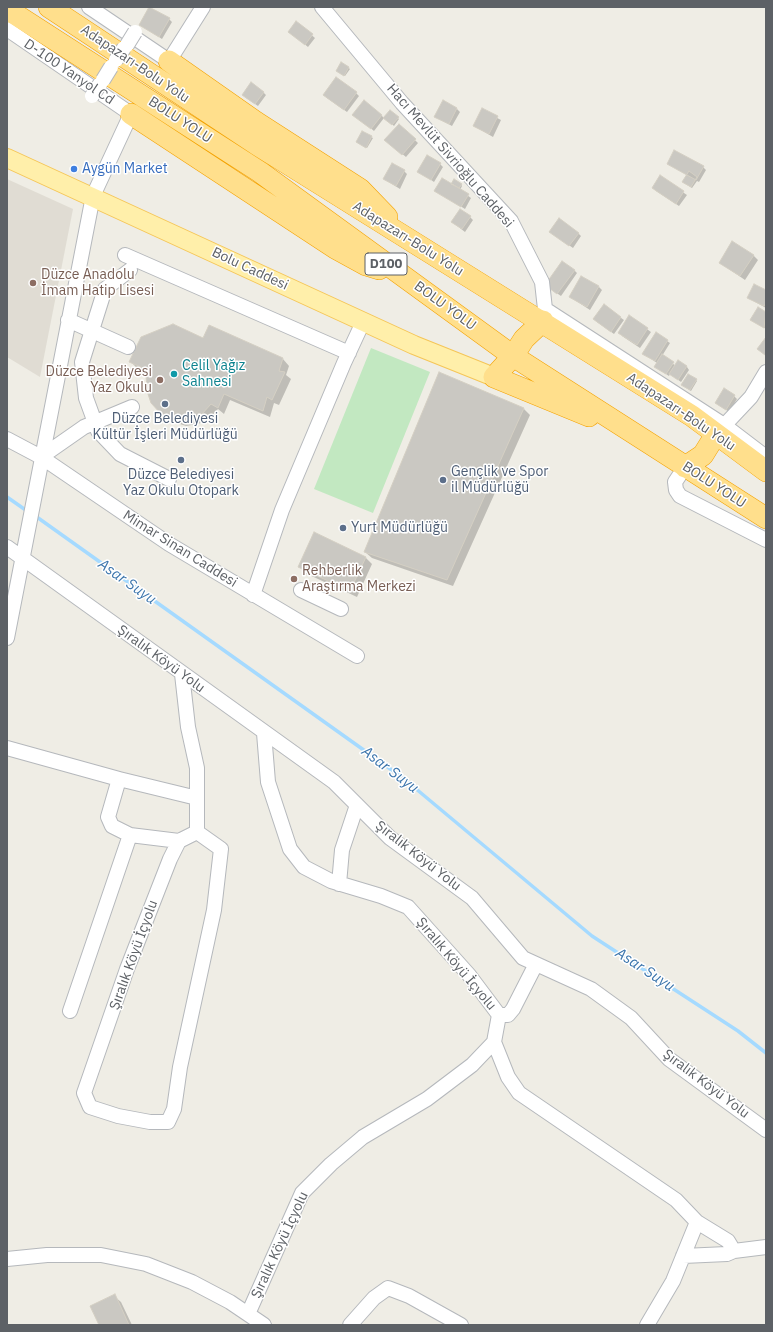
<!DOCTYPE html>
<meta charset="utf-8">
<style>
body{margin:0}
#map{position:relative;width:773px;height:1332px;overflow:hidden;background:#efede5;font-family:"IBM Plex Sans",sans-serif}
canvas{display:block}
.frame{position:absolute;inset:0;border:8px solid #5d6166;pointer-events:none}
</style>
<div id="map">
<canvas width="773" height="1332"></canvas>
<div class="frame"></div>
</div>
<script>
const context = document.querySelector('canvas').getContext('2d');
context.lineJoin = 'round';
function fill(path, color) {
  context.fillStyle = color;
  context.fill(path, 'evenodd');
}
function shape(rows) {
  const path = new Path2D();
  for (const r of rows) {
    path.moveTo(r[0], r[1]);
    for (let i = 2; i < r.length; i += 2) path.lineTo(r[i], r[i + 1]);
  }
  return path;
}
function strokePath(path, color, width, dash) {
  context.strokeStyle = color;
  context.lineWidth = width;
  context.lineCap = dash ? 'butt' : 'round';
  context.setLineDash(dash || []);
  context.stroke(path);
}
function write(font, color, halo, rows, align = 'center') {
  context.font = font + ' "IBM Plex Sans",sans-serif';
  context.lineWidth = 3;
  context.setLineDash([]);
  context.textBaseline = 'middle';
  context.strokeStyle = halo;
  context.fillStyle = color;
  for (const [text, x, y, turn = 0] of rows) {
    context.save();
    context.translate(x, y);
    context.rotate((+turn || 0) * Math.PI / 180);
    context.textAlign = isNaN(turn) ? turn : align;
    if (halo) context.strokeText(text, 0, 0);
    context.fillText(text, 0, 0);
    context.restore();
  }
}
const education = shape([
 [7,179,73,209,40,377,7,357]
]);
const green = shape([
 [371,348,430,372,373,513,314,489]
]);
const shadow = shape([
 [169,19,172,22,162,39,140,25],
 [296,22,315,38,308,47,292,34],
 [342,63,350,69,345,76,338,72],
 [263,92,266,95,258,106,246,98],
 [356,93,359,96,347,112,327,98],
 [457,109,460,112,452,126,435,117],
 [482,110,501,120,493,137,474,126],
 [390,111,399,119,394,126,385,118],
 [381,115,384,118,374,131,357,117],
 [399,125,418,143,406,157,389,143],
 [371,137,373,138,367,148,357,142],
 [668,163,703,167,706,170,699,182,697,181,692,188,684,183,687,175],
 [440,164,443,167,434,182,418,171],
 [404,171,407,174,400,189,384,179],
 [660,177,687,195,679,206,656,191],
 [461,184,462,186,460,190,471,198,465,209,436,191,452,185],
 [470,217,473,220,465,232,452,222],
 [578,233,581,236,573,248,553,234],
 [753,255,758,260,745,280,720,263],
 [574,270,577,273,561,296,549,288],
 [599,287,602,290,590,310,570,297],
 [766,291,766,308,748,298],
 [604,306,624,320,614,334,597,322],
 [758,308,766,313,766,329,751,320],
 [630,317,651,332,640,348,622,336],
 [209,327,283,359,289,366,286,375,291,379,279,405,274,403,270,417,230,400,224,414,218,409,208,420,198,424,186,426,168,420,161,413,148,373,137,368,131,362,203,340],
 [667,341,670,343,662,356,676,366,687,367,689,370,681,382,670,374,669,376,658,369,657,363,647,356],
 [439,373,524,409,530,415,453,586,372,558,365,552],
 [696,380,697,381,691,391,683,386],
 [734,396,737,399,729,412,716,403],
 [366,558,372,564,357,597,305,573,299,566],
 [114,1296,121,1302,132,1325,100,1325]
]);
const stream = shape([
 [7,497,27,511],
 [34,515,403,778,592,936,738,1031,766,1053]
]);
const building = shape([
 [149,7,170,18,159,37,139,25,149,7],
 [296,21,313,34,305,45,288,32,296,21],
 [341,62,349,67,344,76,336,71,341,62],
 [336,77,357,92,344,110,323,95,336,77],
 [251,82,264,92,255,104,242,95,251,82],
 [364,100,382,115,371,129,352,115,364,100],
 [443,100,457,108,449,124,434,117,443,100],
 [482,108,498,116,489,134,473,126,482,108],
 [390,110,399,117,392,125,383,118,390,110],
 [399,124,416,139,402,155,384,140,399,124],
 [362,131,372,136,366,148,356,142,362,131],
 [674,150,704,166,696,180,667,164,674,150],
 [427,155,441,163,431,180,417,172,427,155],
 [392,163,405,170,396,186,383,179,392,163],
 [689,171,697,177,691,187,682,182,689,171],
 [660,175,684,191,676,204,652,188,660,175],
 [442,178,469,194,461,207,434,191,442,178],
 [454,179,462,184,459,188,451,184,454,179],
 [460,209,471,216,462,229,451,222,460,209],
 [559,218,579,233,569,246,549,232,559,218],
 [732,241,754,255,740,276,719,263,732,241],
 [562,261,575,270,557,294,545,285,562,261],
 [581,276,599,286,587,307,569,297,581,276],
 [754,284,766,290,766,303,764,306,747,298,754,284],
 [604,304,621,317,611,332,593,319,604,304],
 [758,307,766,312,764,328,750,320,758,307],
 [629,315,648,328,637,345,618,333,629,315],
 [173,324,203,338,209,325,283,358,279,371,285,372,272,400,267,397,263,411,224,394,218,408,211,404,202,414,192,418,179,420,161,414,151,403,148,394,146,377,148,370,129,362,141,337,173,324],
 [656,332,668,340,655,361,642,354,656,332],
 [766,337,766,353,765,355,757,349,766,337],
 [662,354,674,362,666,374,654,367,662,354],
 [678,360,687,366,678,380,669,374,678,360],
 [439,372,524,408,447,580,364,552,439,372],
 [688,374,697,379,690,390,681,385,688,374],
 [724,388,735,395,726,410,715,403,724,388],
 [314,532,366,557,350,591,298,567,314,532],
 [115,1294,129,1325,99,1325,90,1306,115,1294]
]);
const minor = shape([
 [89,7,169,61,203,7],
 [322,7,402,103,511,221,542,282,545,309,543,321],
 [7,29,131,114,93,196,7,638],
 [125,255,349,353],
 [130,270,105,289,82,362,86,398,98,431,120,454,169,479],
 [545,309,724,425,766,457],
 [68,320,128,347],
 [719,431,751,397,766,372],
 [7,439,41,457,169,544,357,656],
 [41,457,84,427,132,407],
 [685,467,675,482,676,490,680,496,766,540],
 [7,547,334,782,390,838,472,898,523,958,591,989,631,1018,669,1059,766,1130],
 [301,590,341,609],
 [253,595,282,510,344,363,363,322],
 [182,674,188,727,197,768,197,832,221,849,214,910,180,1067,174,1109,168,1122,150,1122,118,1116,90,1107,84,1093,127,969,170,859,179,841,197,832],
 [7,748,119,779,197,798],
 [119,779,108,817,112,826,130,835,179,841],
 [339,884,342,850,357,805],
 [70,1011,130,835],
 [499,1015,508,1015,513,1009,536,964],
 [494,1042,508,1077,519,1093,676,1200,697,1222,728,1241,734,1251],
 [683,1256,727,1254,734,1251,766,1247],
 [7,1259,47,1255,101,1255,146,1264,192,1282,230,1302,264,1325],
 [248,1314,302,1193,331,1164,363,1137,427,1099,472,1065,494,1042,499,1015,469,975,408,907,381,896,331,881,304,867,290,849,268,782,264,733],
 [350,1325,374,1298,388,1288,409,1296,461,1325],
 [647,1325,673,1281,697,1222]
]);
const major = shape([
 [7,158,414,345,494,377]
]);
const highway = shape([
 [49,7,256,144,692,416,766,471],
 [7,9,260,172,513,356,766,518],
 [169,61,256,122,360,189,387,217],
 [131,114,335,248,366,265,379,269],
 [543,321,524,339,513,356,494,377,589,416],
 [685,467,703,455,716,434]
]);
const minorBridge = shape([
 [127,45,135,32],
 [116,60,124,48],
 [103,80,111,67],
 [92,96,100,84]
]);
const markers = [
 [74,169,4,"#3f7fe0"],
 [33,283,4,"#8d6e63"],
 [174,374,4,"#0f9aa8"],
 [160,380,4,"#8d6e63"],
 [165,404,4,"#5c6f8a"],
 [181,460,4,"#5c6f8a"],
 [443,480,4,"#5c6f8a"],
 [343,528,4,"#5c6f8a"],
 [294,579,4,"#8d6e63"]
];
const shields = [
 [386,264,42]
];
const shieldNames = [
 ["D100",386,264]
];
const streetNames = [
 ["Adapazarı-Bolu Yolu",135,64,34],
 ["D-100 Yanyol Cd",69,72,34],
 ["BOLU YOLU",180,120,33],
 ["Hacı Mevlüt Sivrioğlu Caddesi",450,156,49],
 ["Adapazarı-Bolu Yolu",408,239,32],
 ["Bolu Caddesi",250,269,25],
 ["BOLU YOLU",445,306,36],
 ["Adapazarı-Bolu Yolu",681,412,34],
 ["BOLU YOLU",714,485,33],
 ["Mimar Sinan Caddesi",180,549,32],
 ["Şıralık Köyü Yolu",161,659,36],
 ["Şıralık Köyü Yolu",418,856,38],
 ["Şıralık Köyü İçyolu",134,955,-70],
 ["Şıralık Köyü İçyolu",456,964,50],
 ["Şıralık Köyü Yolu",706,1084,37],
 ["Şıralık Köyü İçyolu",280,1245,-65]
];
const shopNames = [
 ["Aygün Market",82,169]
];
const educationNames = [
 ["Düzce Anadolu",41,275],
 ["İmam Hatip Lisesi",41,291],
 ["Düzce Belediyesi",152,372,"right"],
 ["Yaz Okulu",152,388,"right"],
 ["Rehberlik",302,571],
 ["Araştırma Merkezi",302,587]
];
const cultureNames = [
 ["Celil Yağız",182,366],
 ["Sahnesi",182,382]
];
const serviceNames = [
 ["Düzce Belediyesi",165,419],
 ["Kültür İşleri Müdürlüğü",165,435],
 ["Gençlik ve Spor",451,472,"left"],
 ["il Müdürlüğü",451,488,"left"],
 ["Düzce Belediyesi",181,475],
 ["Yaz Okulu Otopark",181,491],
 ["Yurt Müdürlüğü",351,528,"left"]
];
const waterNames = [
 ["Asar Suyu",127,582,35],
 ["Asar Suyu",390,770,37],
 ["Asar Suyu",645,970,33]
];
fill(education, '#e0dcd3');
fill(green, '#c2e8c1');
fill(shadow, '#0003');
strokePath(stream, '#a5daff', 3.5);
fill(building, '#cac8c2');
strokePath(building, '#d4cfc3', 1);
strokePath(minor, '#b5b8bc', 16);
strokePath(major, '#f5c658', 20);
strokePath(highway, '#f4a200', 22);
strokePath(minor, '#fff', 14);
strokePath(major, '#ffefaa', 18);
strokePath(highway, '#ffdf8c', 21);
strokePath(minorBridge, '#b5b8bc', 16, []);
strokePath(minorBridge, '#fff', 14);
for (const [x, y, r, color] of markers) {
  const dot = new Path2D();
  dot.arc(x, y, r, 0, 2 * Math.PI);
  context.fillStyle = color;
  context.fill(dot);
  strokePath(dot, '#fff', 1.5);
}
for (const [x, y, w] of shields) {
  const box = new Path2D();
  box.roundRect(x - w / 2, y - 11, w, 22, 3);
  context.fillStyle = '#fff';
  context.fill(box);
  strokePath(box, '#5d6166', 1);
}
write('bold 13px', '#5d6166', null, shieldNames);
write('14px', '#5d6166', '#fff', streetNames);
write('14px', '#366cbe', '#fff', shopNames, 'left');
write('14px', '#785e54', '#fff', educationNames, 'left');
write('14px', '#0d838f', '#fff', cultureNames, 'left');
write('14px', '#4e5e75', '#fff', serviceNames);
write('italic 15px', '#3c75ac', '#fff', waterNames);
</script>
